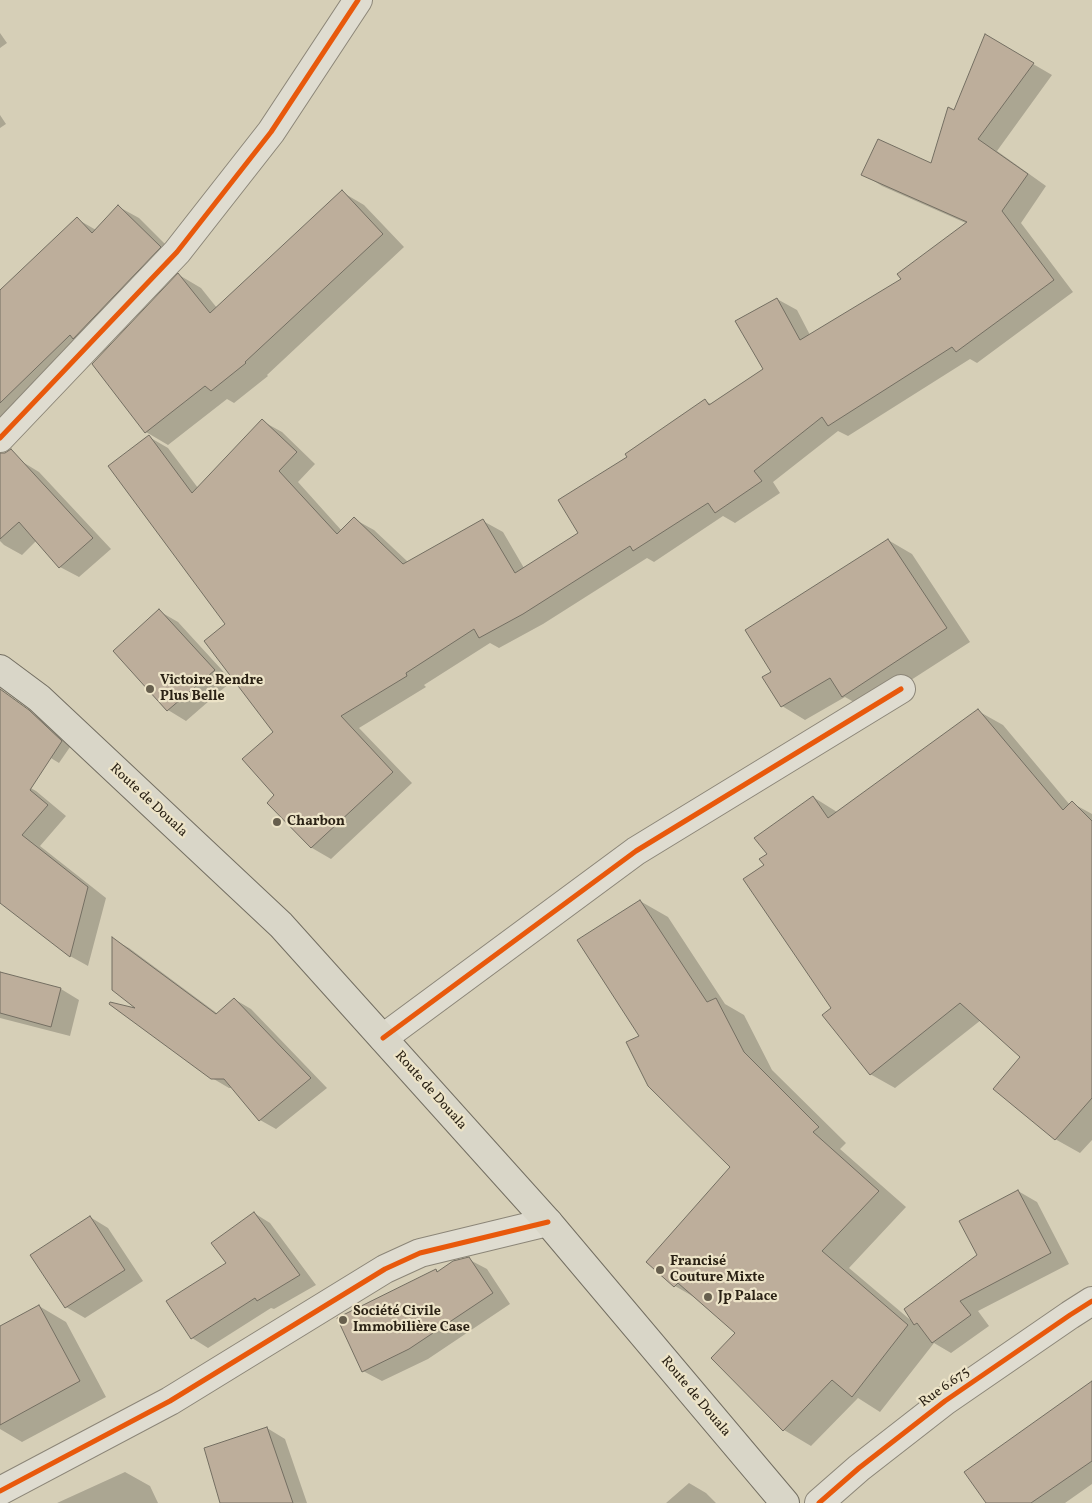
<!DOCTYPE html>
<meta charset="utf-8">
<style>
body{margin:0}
canvas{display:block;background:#d6cfb7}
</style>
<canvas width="1092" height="1503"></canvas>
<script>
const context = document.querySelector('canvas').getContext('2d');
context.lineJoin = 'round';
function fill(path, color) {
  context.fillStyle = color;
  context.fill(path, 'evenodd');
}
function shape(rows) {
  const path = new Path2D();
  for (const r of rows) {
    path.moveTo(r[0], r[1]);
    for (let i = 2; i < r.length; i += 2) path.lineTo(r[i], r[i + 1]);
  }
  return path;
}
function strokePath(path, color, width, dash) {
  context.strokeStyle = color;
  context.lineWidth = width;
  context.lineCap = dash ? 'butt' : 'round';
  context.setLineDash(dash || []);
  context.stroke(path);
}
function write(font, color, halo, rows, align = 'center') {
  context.font = font + ' Vollkorn,serif';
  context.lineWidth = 4.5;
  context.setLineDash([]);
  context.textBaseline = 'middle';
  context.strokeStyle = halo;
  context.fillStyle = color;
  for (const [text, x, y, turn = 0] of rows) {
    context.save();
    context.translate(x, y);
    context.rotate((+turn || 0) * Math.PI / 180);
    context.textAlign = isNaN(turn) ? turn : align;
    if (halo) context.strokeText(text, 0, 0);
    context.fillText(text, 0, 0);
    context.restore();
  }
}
const shadow = shape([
 [0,33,7,43,0,48],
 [985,36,1052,75,997,151,1046,186,1021,223,1073,292,977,363,970,359,848,436,838,431,773,482,780,493,735,523,723,516,654,562,647,558,543,624,499,648,490,643,424,685,426,687,359,728,412,783,331,859,312,848,269,803,276,795,274,732,227,624,149,437,168,448,198,488,262,421,282,432,315,464,298,482,342,531,354,519,374,530,408,562,483,521,503,532,524,568,580,533,629,457,705,401,711,404,764,370,777,299,797,310,810,335,903,279,968,224,882,186,863,174,932,165],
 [0,115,6,124,0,128],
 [342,192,364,205,404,247,267,375,268,376,234,403,227,399,168,445,146,432,94,364,179,275,201,288,217,308],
 [119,207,139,218,180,259,0,433,0,292,77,219,96,230],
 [21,461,39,472,111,549,79,577,60,567,37,540,22,555,4,545,0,541,0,480],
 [888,540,912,554,970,642,866,709,845,697,805,720,782,706,773,672],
 [159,611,178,622,232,681,186,721,168,710,115,651],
 [0,691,38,717,70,747,59,763,0,727],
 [978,711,1003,725,1070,805,1072,803,1092,814,1092,1140,1080,1153,1055,1139,1021,1057,981,1020,895,1088,870,1074,832,1009,766,866,768,854,813,797,837,812],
 [18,781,36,791,66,816,40,846,106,898,88,966,70,956,0,901,0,801],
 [640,901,668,917,725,1004,744,1015,772,1070,846,1143,840,1149,906,1207,849,1268,914,1323,979,1255,1018,1191,1037,1202,1069,1264,978,1311,989,1326,951,1353,934,1343,880,1412,858,1398,811,1446,784,1430,737,1333,701,1301,675,1286,648,1262,732,1167,641,1036],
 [113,939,129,948,218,1014,234,999,251,1009,327,1088,276,1129,260,1120,233,1088,229,1088,212,1078,141,1011],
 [0,973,61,989,79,1000,70,1036,0,1018],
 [254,1213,270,1223,316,1285,274,1309,271,1308,208,1348,192,1338],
 [90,1217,108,1228,143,1281,85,1318,66,1307,32,1255],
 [468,1259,487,1269,510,1304,428,1359,382,1381,363,1371,338,1319,436,1270,439,1272],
 [39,1306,66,1322,106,1397,22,1442,0,1429,0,1327],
 [267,1428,285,1439,307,1503,222,1503],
 [1092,1455,1092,1484,1065,1503,987,1503],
 [125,1472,150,1486,158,1503,57,1503],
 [689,1483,706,1493,716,1503,666,1503]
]);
const building = shape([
 [985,34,1034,63,978,139,1028,174,1002,211,1054,280,956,352,952,347,828,426,822,417,754,471,762,481,715,513,708,503,633,551,630,546,523,614,479,638,474,629,406,673,407,676,341,716,393,772,311,848,267,803,274,795,242,759,273,732,204,641,225,624,108,466,149,435,192,493,262,419,297,452,279,471,337,534,354,517,403,564,483,519,515,573,578,533,558,500,627,457,625,454,705,399,709,405,763,369,735,321,777,298,800,340,901,279,897,274,967,222,861,175,878,139,931,163,948,107,954,110,985,34],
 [342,190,383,234,245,362,246,363,211,391,205,386,145,433,92,364,178,273,210,313,342,190],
 [118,205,161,247,73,339,70,335,0,403,0,290,77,217,92,233,118,205],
 [11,449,93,538,59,568,19,522,0,539,0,453,5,453,11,449],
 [888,539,947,628,842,697,830,678,781,707,762,677,771,672,745,630,888,539],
 [159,609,215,670,167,711,113,651,159,609],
 [0,689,29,710,62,741,30,790,48,805,22,835,88,887,70,957,0,903,0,689],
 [978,709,1063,810,1072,801,1092,821,1092,1098,1055,1140,993,1089,1020,1057,960,1003,870,1075,822,1015,831,1008,743,879,764,865,759,859,767,854,754,838,813,796,828,818,978,709],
 [640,900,707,1002,716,998,744,1052,819,1127,813,1132,879,1191,822,1251,908,1325,852,1397,832,1380,783,1431,711,1358,735,1333,678,1283,674,1287,646,1262,730,1167,648,1086,626,1042,639,1036,577,940,640,900],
 [112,937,216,1014,234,998,311,1078,259,1121,224,1079,211,1079,109,1004,110,1002,135,1008,112,990,112,937],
 [0,972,61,988,51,1027,0,1013,0,972],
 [1018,1190,1051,1253,960,1301,971,1315,932,1343,917,1323,914,1325,904,1309,977,1255,959,1221,1018,1190],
 [254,1212,300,1275,257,1301,255,1298,191,1339,166,1301,226,1263,211,1243,254,1212],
 [90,1216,125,1270,65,1308,30,1255,90,1216],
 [469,1257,493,1293,409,1349,362,1372,337,1318,436,1269,437,1272,453,1261,469,1257],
 [39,1305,80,1381,0,1425,0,1326,39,1305],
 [1092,1381,1092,1461,1031,1503,986,1503,964,1472,1092,1381],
 [267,1427,293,1503,220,1503,204,1448,267,1427]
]);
const minor = shape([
 [0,438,177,252,271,132,358,0],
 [383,1038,636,851,901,689],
 [0,1491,170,1401,385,1269,420,1253,548,1222],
 [819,1503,859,1468,945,1401,1070,1315,1092,1301]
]);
const trunk = shape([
 [0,669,39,698,281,925,548,1222,785,1503]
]);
const cycleway = shape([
 [0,438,177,252,271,132,358,0],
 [383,1038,636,851,901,689],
 [0,1491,170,1401,385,1269,420,1253,548,1222],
 [819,1503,859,1468,945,1401,1070,1315,1092,1301]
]);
const markers = [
 [150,689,5,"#675f4e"],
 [277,822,5,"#675f4e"],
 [660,1270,5,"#675f4e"],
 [708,1297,5,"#675f4e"],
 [343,1320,5,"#675f4e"]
];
const poiNames = [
 ["Victoire Rendre",160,681],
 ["Plus Belle",160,697],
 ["Charbon",287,822],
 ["Francisé",670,1262],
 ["Couture Mixte",670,1278],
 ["Jp Palace",718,1297],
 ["Société Civile",353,1312],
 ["Immobilière Case",353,1328]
];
const streetNames = [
 ["Route de Douala",148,801,43],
 ["Route de Douala",430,1091,48],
 ["Rue 6.675",945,1388,-36],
 ["Route de Douala",695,1397,50]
];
fill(shadow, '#0003');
fill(building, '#bdae9b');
strokePath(building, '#746f62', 1);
strokePath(minor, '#8c8678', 30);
strokePath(trunk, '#746f62', 30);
strokePath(minor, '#dfdcd0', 28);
strokePath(trunk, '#d9d6c8', 28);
strokePath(cycleway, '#e8590c', 5);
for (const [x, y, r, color] of markers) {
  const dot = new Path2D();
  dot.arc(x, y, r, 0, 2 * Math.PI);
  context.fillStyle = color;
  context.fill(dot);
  strokePath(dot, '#ede4c8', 2);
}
write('bold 14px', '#2b2215', '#ede4c8', poiNames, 'left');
write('14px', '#2b2215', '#ede4c8', streetNames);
</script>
